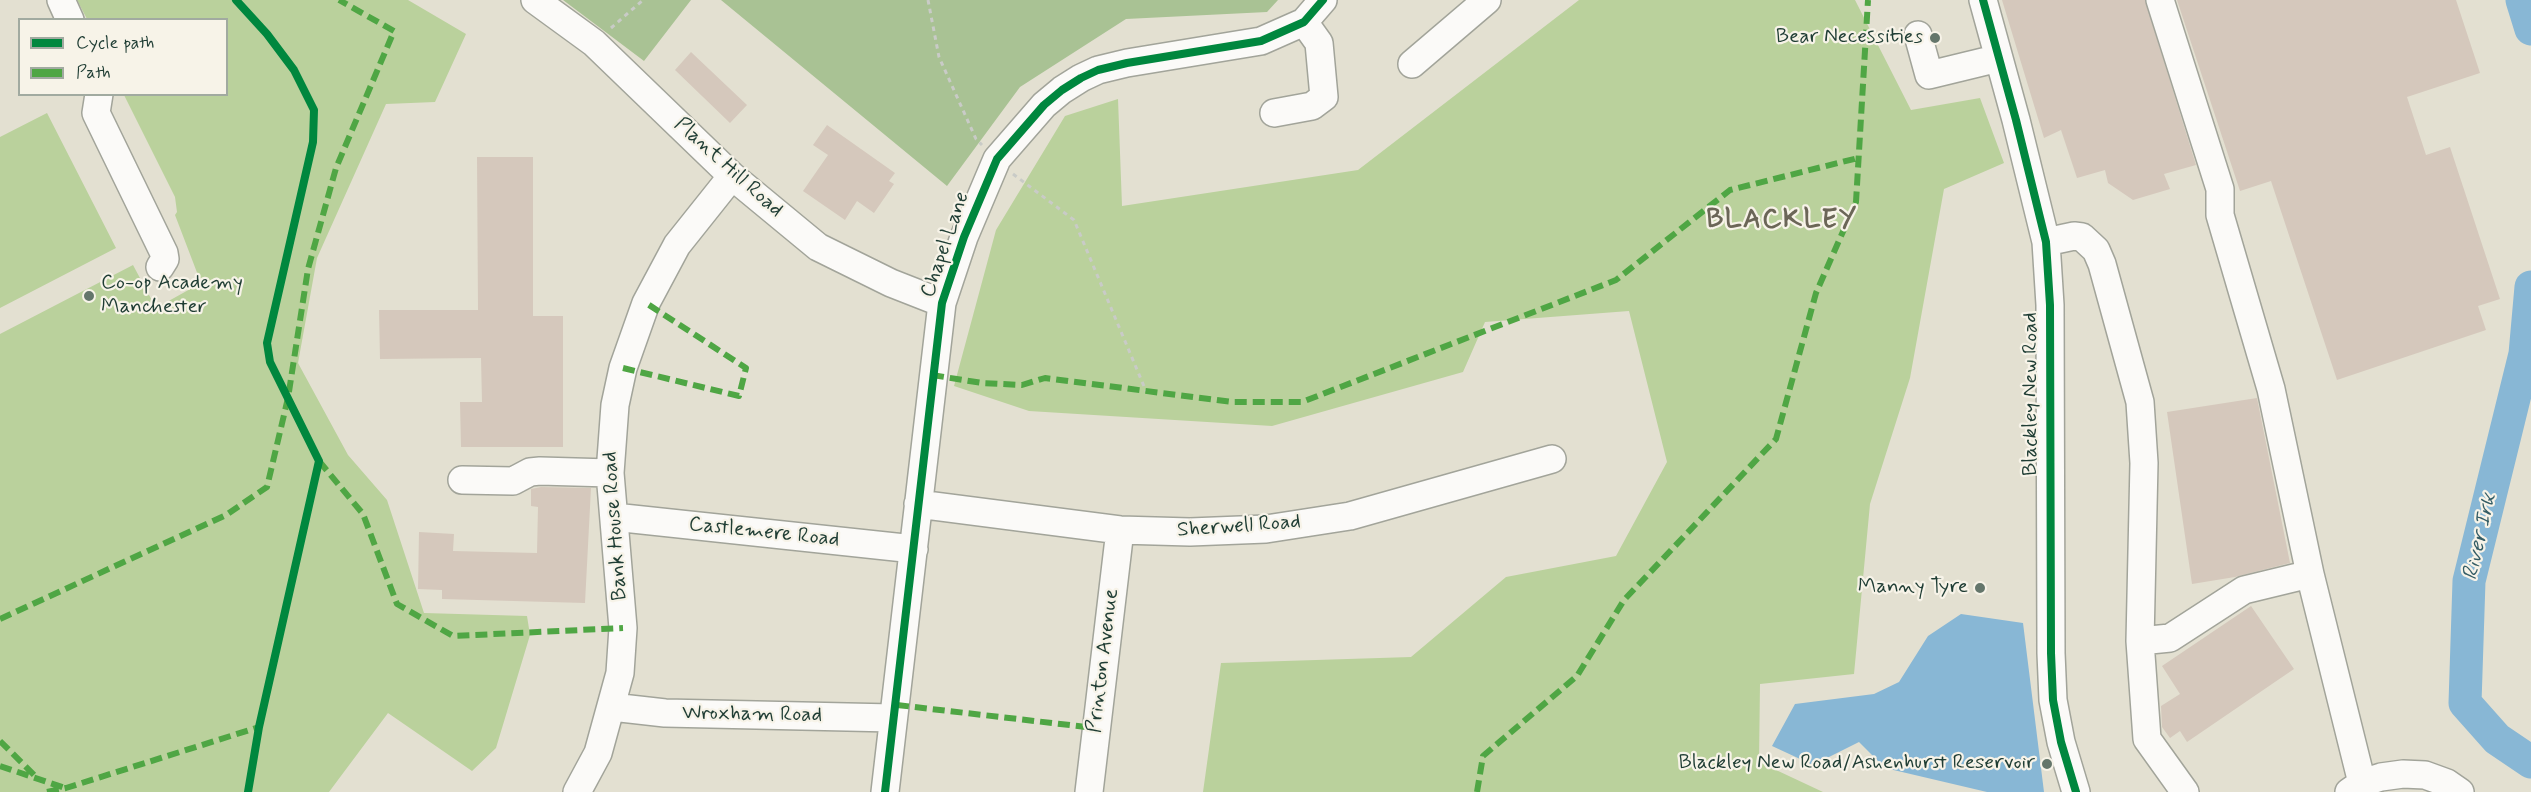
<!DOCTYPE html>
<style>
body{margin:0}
#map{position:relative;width:2531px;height:792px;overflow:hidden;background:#e3e0d1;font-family:Mynerve,sans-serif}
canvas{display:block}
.legend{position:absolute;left:18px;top:18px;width:210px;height:78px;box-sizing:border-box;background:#f7f3e8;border:2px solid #a1aaa0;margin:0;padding:8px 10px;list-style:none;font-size:18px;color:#1f3d34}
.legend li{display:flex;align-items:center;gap:12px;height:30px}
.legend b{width:30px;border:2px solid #a1aaa0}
</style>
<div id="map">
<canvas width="2531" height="792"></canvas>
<ul class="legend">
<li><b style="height:8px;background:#00873e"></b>Cycle path</li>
<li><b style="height:8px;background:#4fa644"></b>Path</li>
</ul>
</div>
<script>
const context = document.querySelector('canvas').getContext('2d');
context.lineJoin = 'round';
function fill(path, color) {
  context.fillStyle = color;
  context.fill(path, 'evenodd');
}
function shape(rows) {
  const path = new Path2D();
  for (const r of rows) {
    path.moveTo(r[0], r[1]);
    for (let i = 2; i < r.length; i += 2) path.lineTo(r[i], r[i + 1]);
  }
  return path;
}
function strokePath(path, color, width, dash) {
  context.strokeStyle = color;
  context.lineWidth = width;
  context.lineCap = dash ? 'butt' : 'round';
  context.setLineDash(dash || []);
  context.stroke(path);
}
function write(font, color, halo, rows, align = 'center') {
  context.font = font + ' Mynerve,sans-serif';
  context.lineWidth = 4.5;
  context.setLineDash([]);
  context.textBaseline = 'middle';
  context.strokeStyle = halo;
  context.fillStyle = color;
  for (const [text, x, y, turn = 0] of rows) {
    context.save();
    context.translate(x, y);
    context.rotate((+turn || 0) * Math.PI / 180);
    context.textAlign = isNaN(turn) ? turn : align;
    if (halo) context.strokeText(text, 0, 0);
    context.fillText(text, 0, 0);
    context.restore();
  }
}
const green = shape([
 [77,0,408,0,466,34,435,102,386,104,317,258,298,363,348,455,387,500,424,613,527,616,530,635,496,748,472,771,388,713,329,792,0,792,0,334,133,265,156,308,201,283,175,215,177,212,175,197,124,95,226,94,226,20,87,19],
 [1579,0,1855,0,1911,110,1980,98,2004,163,1944,189,1910,378,1870,504,1854,674,1760,684,1759,762,1823,792,1203,792,1221,663,1411,657,1506,577,1616,556,1667,462,1629,311,1485,322,1463,372,1272,426,1029,411,954,386,996,230,1065,116,1118,99,1122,206,1358,170],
 [47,113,116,248,0,308,0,137]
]);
const forest = shape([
 [563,0,691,0,644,61],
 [721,0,1278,0,1267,12,1126,19,1020,87,947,186]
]);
const water = shape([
 [1961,614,2023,623,2044,792,1987,792,1885,768,1859,742,1813,765,1772,746,1795,704,1874,694,1899,682,1928,636]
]);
const river = shape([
 [2522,0,2531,29],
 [2531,287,2525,354,2469,581,2465,703,2497,739,2531,762]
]);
const building = shape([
 [2002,0,2145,0,2196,165,2164,174,2170,189,2133,200,2108,183,2105,170,2077,178,2061,130,2044,138],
 [2177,0,2456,0,2480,73,2407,97,2426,155,2450,147,2500,299,2478,306,2486,330,2337,380,2271,181,2240,191],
 [691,52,747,105,730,123,675,70],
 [827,125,895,173,889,181,894,184,874,213,857,201,845,220,803,191,828,155,813,145],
 [477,157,533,157,533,316,563,316,563,447,461,447,460,402,482,402,481,358,380,359,379,310,478,310],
 [2257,398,2290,563,2235,577,2192,584,2167,412],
 [541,487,591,488,585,603,442,599,442,590,418,589,419,532,454,534,453,551,537,553,538,507,531,506,531,489],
 [2251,606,2294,669,2187,742,2180,731,2170,738,2162,727,2161,706,2180,694,2162,666]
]);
const path = shape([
 [928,0,939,57,976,139,982,145],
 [611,28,643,0],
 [1013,174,1074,220,1146,391]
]);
const minor = shape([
 [61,0,70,20],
 [535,0,594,43,732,176,818,247,891,283,942,303],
 [1983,0,2016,120,2046,242,2050,305,2051,653,2053,700,2061,742,2076,792],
 [2160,0,2220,189,2220,215,2271,389,2310,574,2362,783],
 [1918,35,1929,75,1999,58],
 [1412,64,1487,0],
 [99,94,96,113,164,253,165,259,160,267],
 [1274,113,1312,106,1324,97,1319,43,1304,22],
 [2046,242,2074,236,2082,237,2096,250,2102,264,2140,402,2144,463,2140,641,2147,739,2185,792],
 [462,480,513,481,530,472,540,471,610,473],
 [918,504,1120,530,1190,532,1266,529,1350,516,1552,459],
 [614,517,914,549],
 [2140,641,2170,638,2244,590,2310,574],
 [612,707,665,713,893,718],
 [577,792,598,753,620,673,623,628,610,473,615,405,623,368,646,303,677,245,732,176],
 [885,792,942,303,964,237,997,159,1044,105,1062,90,1081,78,1098,70,1127,63,1261,41,1304,22,1323,0],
 [1089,792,1120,530],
 [2349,792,2362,783,2381,777,2403,774,2425,775,2447,783,2460,792]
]);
const quiet = shape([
 [623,368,739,396,746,368,646,303],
 [932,375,982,383,1022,385,1045,378,1232,402,1302,402,1616,280,1730,190,1858,158],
 [319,461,363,514,397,604,453,636,623,628],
 [0,619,226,515,267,487,288,398,308,269,336,168,394,31,339,0],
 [897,705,1095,728],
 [0,741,36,777],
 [0,766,65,788],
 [47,792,66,788,259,727],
 [1477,792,1483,756,1577,676,1624,600,1776,439,1816,293,1856,202,1868,0]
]);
const cycleway = shape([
 [236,0,267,34,294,70,314,110,313,142,267,343,270,362,319,461,259,727,248,792],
 [1983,0,2016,120,2046,242,2050,305,2051,653,2053,700,2061,742,2076,792],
 [885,792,942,303,964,237,997,159,1044,105,1062,90,1081,78,1098,70,1127,63,1261,41,1304,22,1323,0]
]);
const markers = [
 [1935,38,6,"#64766b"],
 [89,296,6,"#64766b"],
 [1980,588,6,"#64766b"],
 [2047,764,6,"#64766b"]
];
const poiNames = [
 ["Bear Necessities",1923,38],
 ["Co-op Academy",101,284,"left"],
 ["Manchester",101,308,"left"],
 ["Manny Tyre",1968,588],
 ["Blackley New Road/Ashenhurst Reservoir",2035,764]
];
const streetNames = [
 ["Plant Hill Road",728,168,42],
 ["Chapel Lane",946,245,-71],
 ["Blackley New Road",2032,394,-90],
 ["Bank House Road",616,526,-94],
 ["Sherwell Road",1239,527,-4],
 ["Castlemere Road",764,533,6],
 ["Printon Avenue",1104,661,-83],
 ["Wroxham Road",752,715,1]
];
const waterNames = [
 ["River Irk",2481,537,-77]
];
const districtNames = [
 ["BLACKLEY",1782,221]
];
fill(green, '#bad19c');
fill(forest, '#a9c294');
fill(water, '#88b7d5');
strokePath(river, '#88b7d5', 33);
fill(building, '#d5c8bc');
strokePath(minor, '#a2a49a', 30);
strokePath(path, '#c9cbc7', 3, [4.5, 4.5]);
strokePath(minor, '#fbfaf8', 27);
strokePath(quiet, '#4fa644', 6, [12, 6]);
strokePath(cycleway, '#00873e', 8);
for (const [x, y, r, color] of markers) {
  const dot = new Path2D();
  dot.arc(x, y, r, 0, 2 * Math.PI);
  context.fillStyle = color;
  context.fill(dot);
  strokePath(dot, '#f7f3e8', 2);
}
write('21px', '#1f3d34', '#f7f3e8', poiNames, 'right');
write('21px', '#1f3d34', '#f7f3e8', streetNames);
write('italic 22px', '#335c65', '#f7f3e8', waterNames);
context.letterSpacing = '1.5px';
write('bold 27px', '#6b6657', '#f7f3e8', districtNames);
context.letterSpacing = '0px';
</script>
